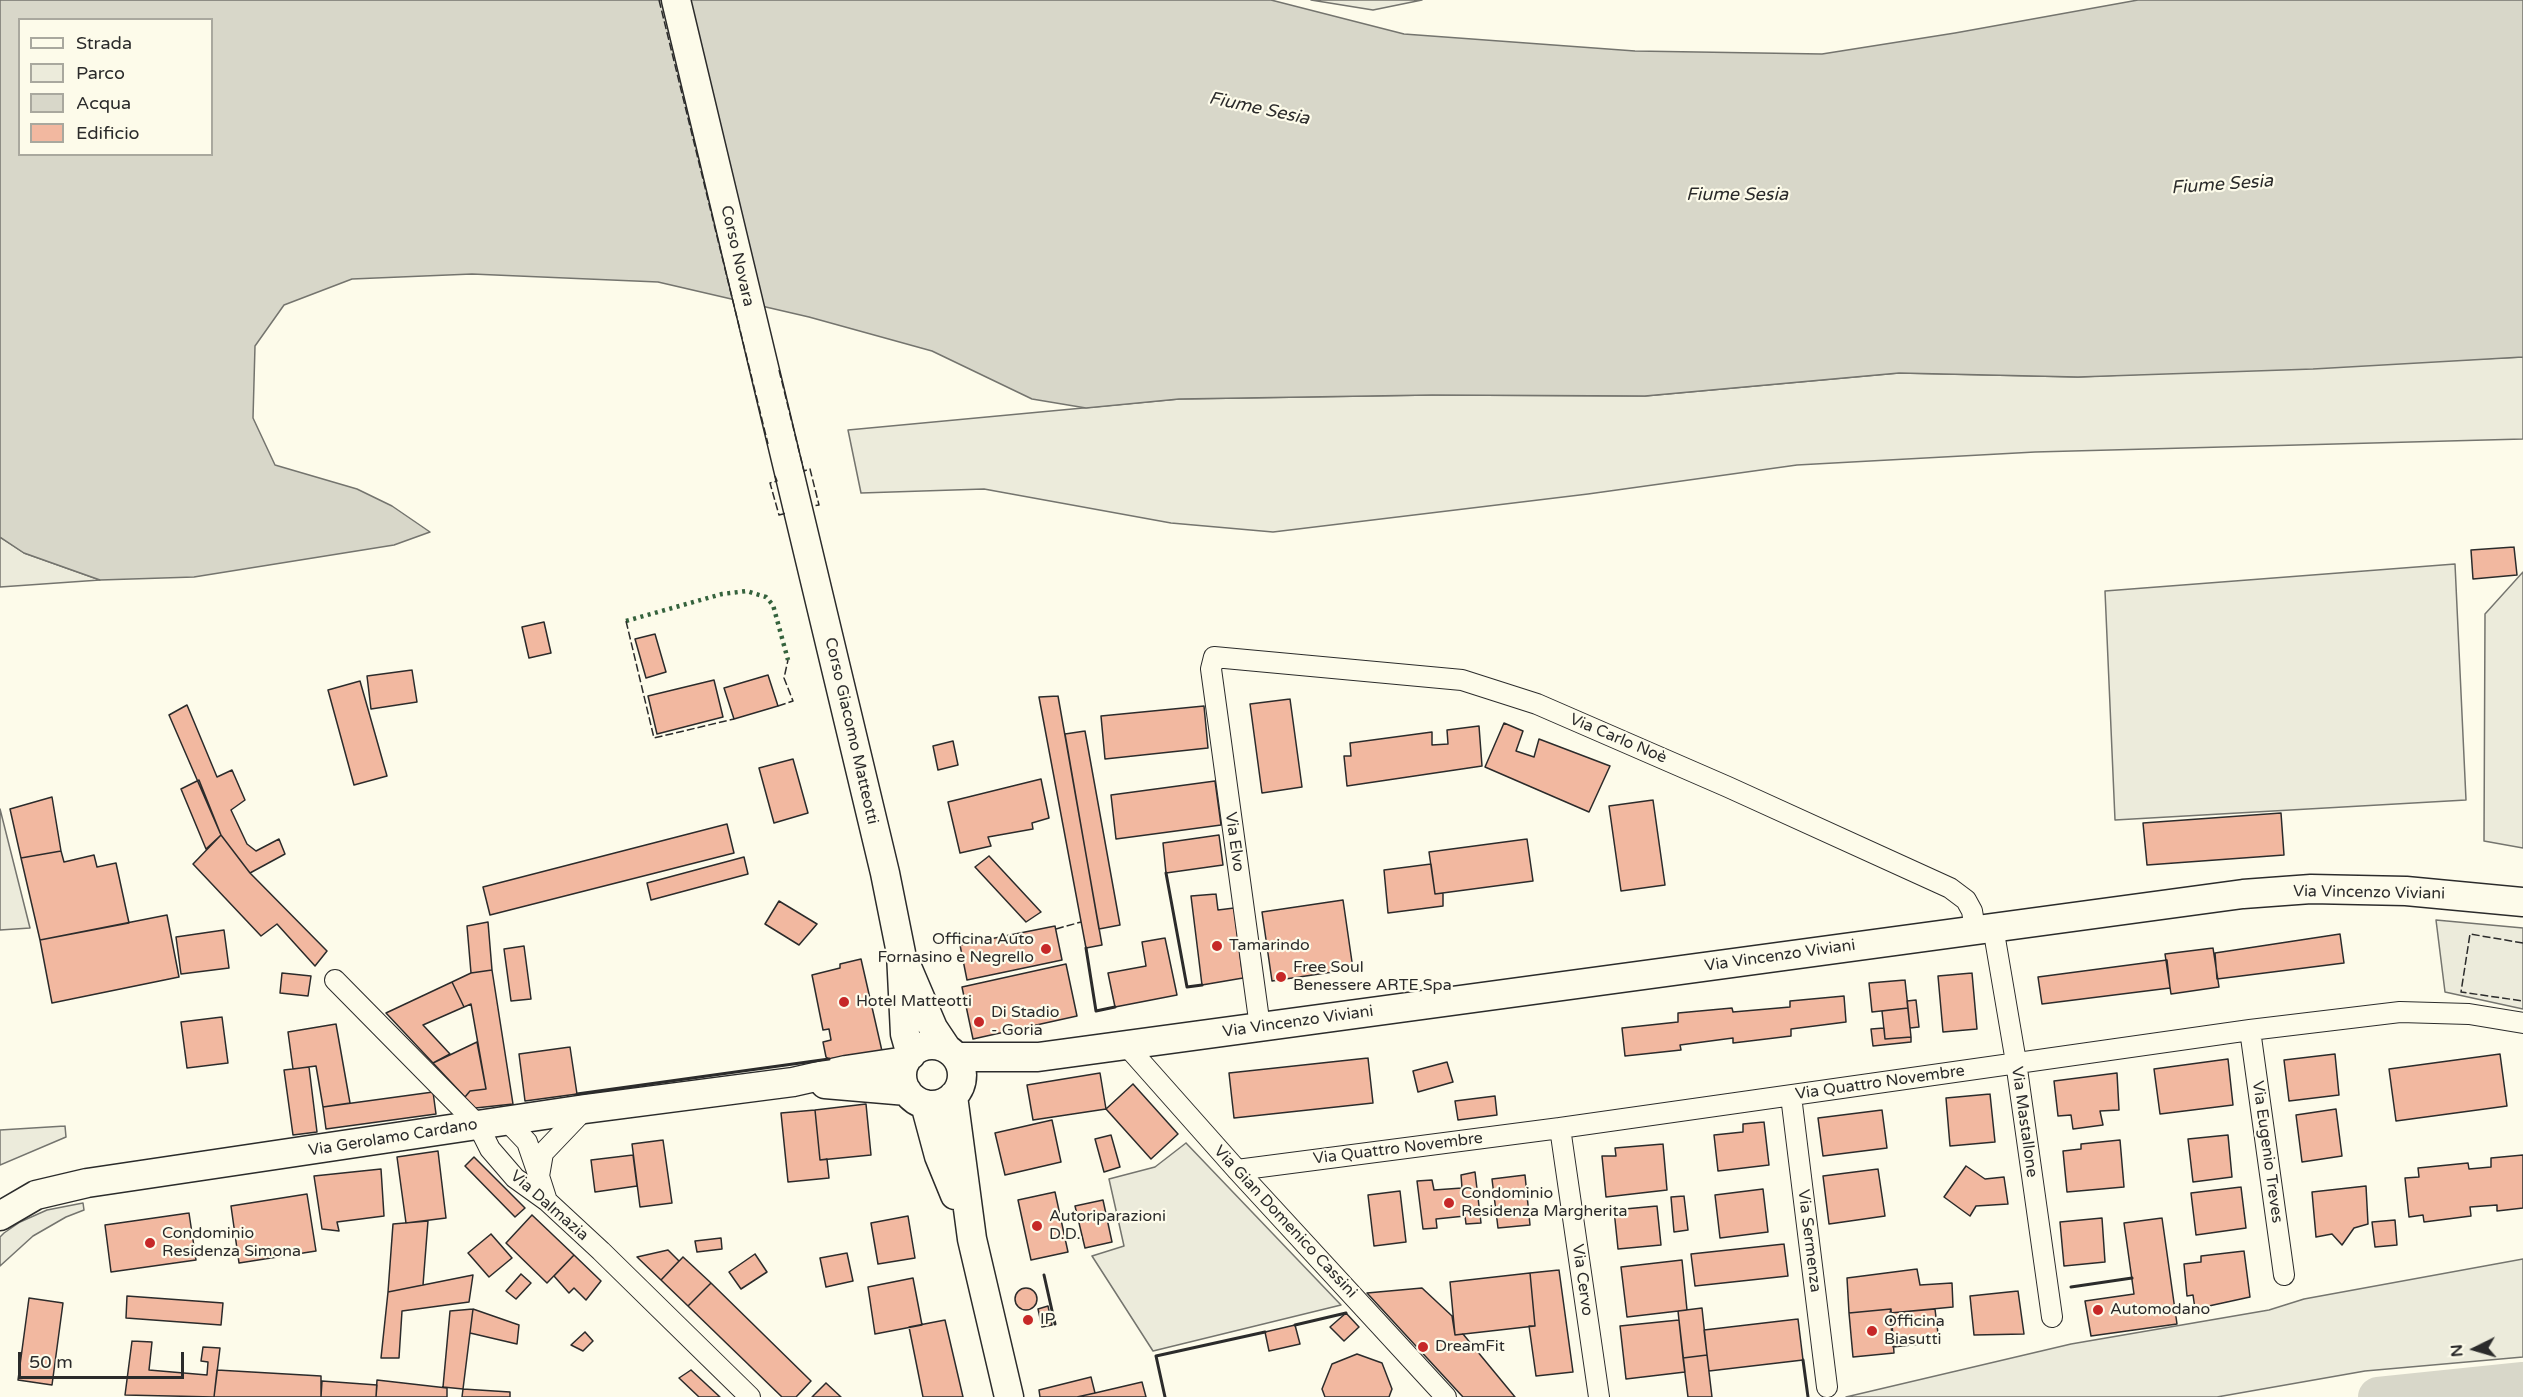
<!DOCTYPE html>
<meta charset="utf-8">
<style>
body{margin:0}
#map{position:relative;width:2523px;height:1397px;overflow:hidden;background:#fdfbea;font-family:"Varela Round",sans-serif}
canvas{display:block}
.legend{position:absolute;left:18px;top:18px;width:195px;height:138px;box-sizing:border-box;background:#fdfbea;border:2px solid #a9a89e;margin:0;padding:8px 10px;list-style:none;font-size:18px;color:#2b2b2b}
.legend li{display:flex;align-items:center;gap:12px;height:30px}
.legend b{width:30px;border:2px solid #a9a89e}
.north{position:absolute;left:2445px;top:1319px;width:60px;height:60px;-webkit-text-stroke:4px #fdfbea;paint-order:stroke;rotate:265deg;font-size:16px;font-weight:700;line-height:24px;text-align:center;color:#2b2b2b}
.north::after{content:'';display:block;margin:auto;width:21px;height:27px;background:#2b2b2b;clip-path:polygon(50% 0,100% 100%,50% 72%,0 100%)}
.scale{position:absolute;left:18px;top:1352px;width:166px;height:27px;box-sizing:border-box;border:3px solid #2b2b2b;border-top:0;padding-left:8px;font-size:18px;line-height:21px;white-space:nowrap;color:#2b2b2b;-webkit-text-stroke:4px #fdfbea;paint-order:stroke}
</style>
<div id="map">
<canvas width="2523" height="1397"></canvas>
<ul class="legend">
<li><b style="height:8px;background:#fdfbea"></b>Strada</li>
<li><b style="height:16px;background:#ecebdb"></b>Parco</li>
<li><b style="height:16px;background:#d8d7c9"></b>Acqua</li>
<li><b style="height:16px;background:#f2b8a0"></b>Edificio</li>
</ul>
<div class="north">N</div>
<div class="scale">50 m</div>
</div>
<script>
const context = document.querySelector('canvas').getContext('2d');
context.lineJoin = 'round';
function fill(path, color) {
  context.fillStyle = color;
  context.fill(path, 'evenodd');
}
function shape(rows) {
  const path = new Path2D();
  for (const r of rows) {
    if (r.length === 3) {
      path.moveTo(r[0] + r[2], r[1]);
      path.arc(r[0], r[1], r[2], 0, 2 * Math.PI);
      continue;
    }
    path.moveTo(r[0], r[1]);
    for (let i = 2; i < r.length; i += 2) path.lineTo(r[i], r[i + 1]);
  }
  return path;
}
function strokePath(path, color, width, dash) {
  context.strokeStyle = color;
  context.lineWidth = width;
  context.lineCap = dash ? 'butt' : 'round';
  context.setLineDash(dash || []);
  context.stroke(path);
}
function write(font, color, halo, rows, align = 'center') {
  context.font = font + ' "Varela Round",sans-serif';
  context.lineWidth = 4.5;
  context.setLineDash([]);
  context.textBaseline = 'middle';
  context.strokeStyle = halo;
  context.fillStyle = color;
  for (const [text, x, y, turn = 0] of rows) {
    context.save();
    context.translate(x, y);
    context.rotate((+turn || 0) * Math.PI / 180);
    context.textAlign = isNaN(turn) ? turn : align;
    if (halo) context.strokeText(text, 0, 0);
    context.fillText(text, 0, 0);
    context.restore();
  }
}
const green = shape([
 [1311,0,1422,0,1373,10,1311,0],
 [2523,357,2523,439,2035,452,1797,465,1588,494,1273,532,1171,523,984,489,861,493,848,430,1179,399,1432,395,1645,396,1899,373,2078,377,2523,357],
 [0,537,24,553,100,580,0,587,0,537],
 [2455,564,2466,800,2115,820,2105,591,2455,564],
 [2523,572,2523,848,2484,841,2485,614,2523,572],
 [0,809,30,928,0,930,0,809],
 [2436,920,2523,928,2523,1009,2445,992,2436,920],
 [65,1126,66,1137,0,1165,0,1130,65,1126],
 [1186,1143,1341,1305,1153,1351,1092,1256,1124,1246,1109,1179,1155,1167,1186,1143],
 [83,1203,84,1210,66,1217,33,1236,0,1266,0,1237,4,1233,20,1222,47,1210,83,1203],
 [2523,1259,2523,1357,2365,1371,2217,1397,1846,1397,2071,1344,2269,1310,2304,1299,2523,1259]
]);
const water = shape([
 [0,0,1271,0,1404,34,1635,51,1822,54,1955,33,2138,0,2523,0,2523,357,2313,369,2078,377,1899,373,1645,396,1432,395,1179,399,1086,408,1032,399,932,351,809,317,658,282,472,274,352,279,284,305,255,346,253,418,275,465,357,489,392,506,430,532,394,545,194,577,100,580,24,553,0,537,0,0],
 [20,20,212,20,212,154,20,154,20,20]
]);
const river = shape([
 [2378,1397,2523,1382]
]);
const building = shape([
 [2514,547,2517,575,2473,579,2471,550,2514,547],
 [544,622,551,653,529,658,522,627,544,622],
 [655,634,666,672,646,678,635,639,655,634],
 [412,670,417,702,371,709,367,676,412,670],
 [768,675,778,706,734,719,724,688,768,675],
 [714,680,723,717,657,734,648,696,714,680],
 [360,681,387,776,354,785,328,690,360,681],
 [1058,696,1102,945,1086,948,1039,697,1058,696],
 [1290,699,1302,787,1262,793,1250,704,1290,699],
 [187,705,217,777,232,770,245,800,231,810,247,844,256,851,279,839,285,854,250,873,221,835,169,715,187,705],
 [1204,706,1208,748,1105,759,1101,716,1204,706],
 [1504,723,1523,731,1516,751,1534,757,1539,739,1610,766,1589,812,1485,767,1504,723],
 [1479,726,1482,766,1347,786,1344,756,1351,756,1350,743,1432,732,1432,745,1448,744,1447,730,1479,726],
 [1085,731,1120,925,1099,929,1065,734,1085,731],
 [953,741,958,765,938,770,933,746,953,741],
 [793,759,808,813,774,823,759,768,793,759],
 [1041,779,1049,818,1032,823,1033,829,988,837,991,846,960,853,948,802,1041,779],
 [199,780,221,835,206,849,181,789,199,780],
 [1215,781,1221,825,1116,839,1111,795,1215,781],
 [52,797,61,851,21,858,10,809,52,797],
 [1653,800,1665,885,1621,891,1609,806,1653,800],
 [2281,813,2284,855,2147,865,2143,823,2281,813],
 [727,824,734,853,490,915,483,887,727,824],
 [221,835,250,873,327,951,315,966,277,924,261,936,193,864,221,835],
 [1219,835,1223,865,1166,873,1163,843,1219,835],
 [1527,839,1533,881,1435,894,1429,852,1527,839],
 [61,851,64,862,94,855,97,867,116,863,129,923,40,940,21,858,61,851],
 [989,856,1041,912,1026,922,975,867,989,856],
 [744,857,748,874,651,900,647,883,744,857],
 [1431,864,1435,894,1443,893,1443,906,1388,913,1384,870,1431,864],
 [1216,894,1218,910,1234,908,1243,978,1202,985,1191,896,1216,894],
 [1343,900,1353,969,1272,981,1262,912,1343,900],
 [779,901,817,924,799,945,765,924,779,901],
 [167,915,179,977,52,1003,40,940,167,915],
 [488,922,492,970,471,973,467,926,488,922],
 [1055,926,1062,960,967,980,960,945,1055,926],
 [224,930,229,968,181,974,176,937,224,930],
 [2340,934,2344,963,2217,979,2215,953,2340,934],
 [1165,938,1177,995,1115,1007,1108,973,1146,966,1142,942,1165,938],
 [524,946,531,999,511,1001,504,949,524,946],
 [2213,948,2219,987,2171,994,2165,954,2213,948],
 [861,959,882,1051,829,1059,826,1057,823,1042,831,1040,829,1029,823,1030,812,975,840,968,840,964,861,959],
 [2167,960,2170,988,2042,1004,2038,977,2167,960],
 [1066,964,1077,1016,973,1039,962,987,1066,964],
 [492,970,513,1104,466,1109,465,1097,470,1091,486,1089,471,1004,464,1007,452,982,471,973,492,970],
 [282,973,311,976,308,996,280,993,282,973],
 [1972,973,1977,1029,1943,1032,1938,976,1972,973],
 [1905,980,1908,1008,1872,1012,1869,983,1905,980],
 [452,982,464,1007,423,1025,450,1054,433,1063,386,1013,452,982],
 [1844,996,1846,1022,1791,1029,1791,1036,1733,1043,1733,1038,1680,1045,1681,1050,1625,1056,1622,1028,1678,1022,1678,1013,1732,1008,1733,1012,1790,1007,1790,1001,1844,996],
 [1916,1000,1919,1027,1910,1028,1907,1001,1916,1000],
 [1908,1008,1911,1037,1885,1039,1882,1011,1908,1008],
 [222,1017,228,1063,187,1068,181,1022,222,1017],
 [336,1024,350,1103,323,1107,316,1066,293,1069,288,1032,336,1024],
 [1884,1028,1885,1039,1911,1037,1911,1042,1873,1046,1871,1029,1884,1028],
 [477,1042,486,1089,470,1091,465,1097,433,1063,477,1042],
 [570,1047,577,1094,525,1101,519,1054,570,1047],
 [2335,1054,2339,1095,2289,1101,2284,1060,2335,1054],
 [2500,1054,2507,1106,2396,1121,2389,1069,2500,1054],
 [1368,1058,1373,1103,1234,1118,1229,1073,1368,1058],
 [2228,1059,2233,1105,2160,1114,2154,1069,2228,1059],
 [1447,1062,1453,1082,1418,1092,1413,1071,1447,1062],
 [309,1067,317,1132,293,1135,284,1070,309,1067],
 [1100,1073,1106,1109,1033,1120,1027,1085,1100,1073],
 [2117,1073,2119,1110,2100,1111,2103,1125,2073,1129,2071,1115,2058,1116,2054,1081,2117,1073],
 [1133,1084,1178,1134,1151,1159,1106,1109,1133,1084],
 [433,1092,436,1114,326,1129,323,1107,433,1092],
 [1990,1094,1995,1142,1950,1146,1946,1098,1990,1094],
 [1495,1096,1497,1115,1458,1120,1455,1101,1495,1096],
 [866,1104,871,1155,820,1160,815,1110,866,1104],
 [2336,1109,2342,1156,2302,1162,2296,1115,2336,1109],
 [815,1110,820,1160,827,1159,829,1178,788,1182,781,1113,815,1110],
 [1882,1110,1887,1148,1823,1156,1818,1118,1882,1110],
 [1052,1120,1061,1162,1005,1175,995,1133,1052,1120],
 [1764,1122,1769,1165,1718,1171,1714,1135,1743,1132,1743,1124,1764,1122],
 [1111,1135,1120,1167,1104,1172,1095,1139,1111,1135],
 [2228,1135,2232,1177,2193,1182,2188,1139,2228,1135],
 [663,1140,672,1203,640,1207,632,1144,663,1140],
 [2120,1140,2124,1187,2067,1192,2063,1151,2081,1149,2081,1144,2120,1140],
 [1663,1144,1667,1190,1606,1197,1602,1156,1616,1156,1615,1148,1663,1144],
 [438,1151,446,1218,406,1223,397,1157,438,1151],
 [633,1155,637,1186,595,1192,591,1160,633,1155],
 [2523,1155,2523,1208,2497,1211,2497,1205,2470,1207,2471,1216,2424,1222,2423,1215,2409,1217,2405,1178,2419,1177,2418,1168,2468,1163,2469,1169,2491,1167,2491,1158,2523,1155],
 [474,1157,525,1208,515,1217,465,1166,474,1157],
 [1966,1166,1985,1179,2004,1177,2008,1204,1976,1206,1970,1216,1944,1197,1966,1166],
 [381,1169,384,1216,337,1222,339,1231,322,1229,314,1176,381,1169],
 [1878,1169,1885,1216,1829,1224,1823,1176,1878,1169],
 [1475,1172,1481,1223,1466,1224,1465,1216,1436,1219,1437,1228,1423,1229,1417,1181,1432,1180,1434,1190,1462,1188,1461,1175,1475,1172],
 [1525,1175,1530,1225,1498,1228,1492,1179,1525,1175],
 [2366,1186,2368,1224,2354,1228,2342,1245,2332,1234,2316,1237,2312,1192,2366,1186],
 [2241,1187,2246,1228,2196,1235,2191,1193,2241,1187],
 [1763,1189,1768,1232,1720,1238,1715,1195,1763,1189],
 [1400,1191,1406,1242,1374,1246,1368,1195,1400,1191],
 [1055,1192,1068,1252,1031,1260,1018,1200,1055,1192],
 [307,1194,316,1251,239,1263,231,1206,307,1194],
 [1684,1196,1688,1230,1674,1232,1671,1197,1684,1196],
 [1103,1200,1112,1242,1085,1248,1075,1206,1103,1200],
 [1657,1206,1661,1245,1618,1249,1614,1210,1657,1206],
 [189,1213,196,1260,111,1272,105,1225,189,1213],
 [532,1215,574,1255,547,1283,506,1243,532,1215],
 [908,1216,915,1258,878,1264,871,1223,908,1216],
 [2102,1218,2105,1262,2064,1266,2060,1222,2102,1218],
 [2162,1218,2177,1324,2091,1336,2085,1301,2134,1294,2124,1223,2162,1218],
 [2395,1220,2397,1245,2375,1247,2372,1222,2395,1220],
 [428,1221,423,1285,388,1292,393,1224,428,1221],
 [491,1234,512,1258,489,1277,468,1253,491,1234],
 [721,1238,722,1249,697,1252,695,1241,721,1238],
 [1784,1244,1788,1276,1695,1286,1691,1254,1784,1244],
 [668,1250,679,1261,661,1280,637,1257,668,1250],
 [2244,1251,2250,1297,2195,1309,2193,1295,2187,1296,2184,1264,2201,1262,2201,1256,2244,1251],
 [847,1253,853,1281,826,1287,820,1258,847,1253],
 [755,1254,767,1272,741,1289,729,1272,755,1254],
 [574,1255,601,1281,586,1300,574,1288,569,1293,554,1276,574,1255],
 [683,1257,711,1283,688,1306,661,1280,683,1257],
 [1682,1260,1687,1310,1627,1317,1621,1267,1682,1260],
 [1917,1269,1920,1285,1952,1283,1953,1307,1890,1313,1891,1309,1849,1313,1847,1278,1917,1269],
 [1559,1270,1573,1372,1536,1376,1529,1326,1535,1326,1530,1273,1559,1270],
 [1530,1273,1535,1326,1455,1335,1450,1282,1530,1273],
 [521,1274,531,1283,516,1299,506,1291,521,1274],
 [473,1275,469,1302,402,1311,399,1358,381,1358,388,1292,473,1275],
 [913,1278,922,1325,875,1334,868,1287,913,1278],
 [711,1283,811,1381,796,1397,782,1397,688,1306,711,1283],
 [1422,1288,1452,1316,1455,1335,1463,1334,1515,1397,1463,1397,1367,1293,1422,1288],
 [1026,1299,11],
 [2018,1291,2024,1334,1974,1335,1970,1296,2018,1291],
 [127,1296,223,1303,221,1325,126,1318,127,1296],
 [29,1298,63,1303,52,1385,18,1380,29,1298],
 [1048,1306,1052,1325,1042,1327,1038,1309,1048,1306],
 [1702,1308,1707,1355,1683,1358,1678,1311,1702,1308],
 [473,1309,519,1325,517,1344,470,1333,473,1309],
 [473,1309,463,1389,443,1387,450,1311,473,1309],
 [1891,1309,1894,1353,1853,1357,1849,1313,1891,1309],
 [1935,1309,1939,1342,1893,1347,1890,1313,1935,1309],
 [1346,1313,1359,1327,1344,1341,1330,1327,1346,1313],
 [1798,1319,1803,1360,1709,1371,1704,1330,1798,1319],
 [945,1320,963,1397,923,1397,909,1327,945,1320],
 [1679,1320,1685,1372,1626,1379,1620,1326,1679,1320],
 [1295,1325,1300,1344,1269,1351,1265,1332,1295,1325],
 [585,1332,593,1341,583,1351,571,1345,585,1332],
 [132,1341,152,1342,149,1370,207,1375,208,1362,201,1361,203,1347,220,1348,214,1397,125,1395,132,1341],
 [1357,1354,1382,1363,1392,1389,1389,1397,1325,1397,1322,1389,1332,1364,1357,1354],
 [1707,1355,1712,1397,1688,1397,1683,1358,1707,1355],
 [217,1370,321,1376,321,1397,214,1397,217,1370],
 [691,1370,720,1397,699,1397,679,1378,691,1370],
 [1091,1377,1095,1393,1077,1397,1040,1397,1039,1390,1091,1377],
 [377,1380,447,1388,447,1397,376,1397,377,1380],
 [322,1381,377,1385,376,1397,321,1397,322,1381],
 [1142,1382,1146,1397,1077,1397,1095,1393,1142,1382],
 [826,1383,841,1397,812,1397,826,1383],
 [463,1389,510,1392,510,1397,462,1397,463,1389]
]);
const street = shape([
 [1993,927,2016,1062,2052,1317],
 [335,980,478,1125,490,1149,515,1178,547,1201,601,1251,750,1397],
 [1260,1027,1211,669,1214,657,1462,680,1537,704,1728,787,1950,888,1966,900,1972,911,1975,929],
 [2250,1030,2284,1275],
 [1126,1045,1237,1170,1446,1397],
 [1791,1096,1827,1387],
 [507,1121,527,1142,538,1174],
 [1560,1128,1599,1397],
 [1237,1170,1560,1128,2250,1030,2400,1012,2469,1014,2523,1023],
 [547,1201,539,1176,543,1153,585,1109]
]);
const secondary = shape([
 [676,0,885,873,901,953,905,1034,911,1055],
 [907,967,933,1028,947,1049],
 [932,1075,30],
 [956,1057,1038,1057,2243,894,2311,889,2406,891,2523,902],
 [825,1084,907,1091],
 [953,1096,972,1239,1009,1397],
 [925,1104,939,1156,955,1195],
 [0,1216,36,1195,87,1183,585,1109,793,1082,846,1070,906,1061]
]);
const hedge = shape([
 [626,621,722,594,747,591,756,594,766,597,773,605,788,660]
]);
const fence = shape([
 [659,0,768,444],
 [779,370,804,471,810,469,819,505,812,506],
 [775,476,777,481,770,483,779,515,787,513],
 [626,621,654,738,734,719],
 [778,706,793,701,784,678,788,660],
 [1056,929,1081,922],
 [2523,943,2470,934,2461,992,2523,1001]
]);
const wall = shape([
 [1166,873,1187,987,1202,985],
 [1086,948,1096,1011,1115,1007],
 [577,1094,829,1059],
 [1044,1275,1055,1324],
 [2071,1287,2132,1278],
 [1295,1325,1346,1313],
 [1803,1360,1808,1397],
 [1165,1397,1156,1356,1265,1332]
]);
const markers = [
 [1217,946,6,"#c62828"],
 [1046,949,6,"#c62828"],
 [1281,977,6,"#c62828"],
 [844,1002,6,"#c62828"],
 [979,1022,6,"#c62828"],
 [1449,1203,6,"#c62828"],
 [1037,1226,6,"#c62828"],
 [150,1243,6,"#c62828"],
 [2098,1310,6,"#c62828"],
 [1028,1320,6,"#c62828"],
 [1872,1331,6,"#c62828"],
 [1423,1347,6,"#c62828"]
];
const streetNames = [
 ["Corso Novara",737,256,77],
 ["Corso Giacomo Matteotti",851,731,77],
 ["Via Carlo Noè",1618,739,23],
 ["Via Elvo",1234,842,82],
 ["Via Vincenzo Viviani",2369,893,1],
 ["Via Vincenzo Viviani",1780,956,-8],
 ["Via Vincenzo Viviani",1298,1022,-8],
 ["Via Quattro Novembre",1880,1083,-8],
 ["Via Mastallone",2024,1122,82],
 ["Via Gerolamo Cardano",393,1138,-9],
 ["Via Quattro Novembre",1398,1149,-7],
 ["Via Eugenio Treves",2267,1152,82],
 ["Via Dalmazia",549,1206,41],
 ["Via Gian Domenico Cassini",1285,1222,47],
 ["Via Sermenza",1809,1241,83],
 ["Via Cervo",1582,1280,82]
];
const poiNames = [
 ["Officina Auto",1034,940,"right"],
 ["Fornasino e Negrello",1034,958,"right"],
 ["Tamarindo",1229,946],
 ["Free Soul",1293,968],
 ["Benessere ARTE Spa",1293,986],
 ["Hotel Matteotti",856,1002],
 ["Di Stadio",991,1013],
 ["- Goria",991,1031],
 ["Condominio",1461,1194],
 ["Residenza Margherita",1461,1212],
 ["Autoriparazioni",1049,1217],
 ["D.D.",1049,1235],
 ["Condominio",162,1234],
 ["Residenza Simona",162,1252],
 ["Automodano",2110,1310],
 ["IP",1040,1320],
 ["Officina",1884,1322],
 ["Biasutti",1884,1340],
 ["DreamFit",1435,1347]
];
const waterNames = [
 ["Fiume Sesia",1259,109,12],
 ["Fiume Sesia",2222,185,-4],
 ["Fiume Sesia",1737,195]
];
fill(green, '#ecebdb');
strokePath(green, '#74746e', 1.5);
fill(water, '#d8d7c9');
strokePath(water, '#74746e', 1.5);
strokePath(river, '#d8d7c9', 40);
fill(building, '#f2b8a0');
strokePath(building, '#2b2b2b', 1.5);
strokePath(street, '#2b2b2b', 22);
strokePath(secondary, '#2b2b2b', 31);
strokePath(street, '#fdfbea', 20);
strokePath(secondary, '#fdfbea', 28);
strokePath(hedge, '#34623c', 4.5, [3, 4.5]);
strokePath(fence, '#2b2b2b', 1.5, [8, 3]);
strokePath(wall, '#2b2b2b', 3);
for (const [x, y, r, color] of markers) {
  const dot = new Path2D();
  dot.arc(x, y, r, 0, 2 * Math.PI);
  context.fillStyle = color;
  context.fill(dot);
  strokePath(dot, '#fdfbea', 2);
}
write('16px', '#2b2b2b', '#fdfbea', streetNames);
write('16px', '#2b2b2b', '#fdfbea', poiNames, 'left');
write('italic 18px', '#2b2b2b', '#fdfbea', waterNames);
</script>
